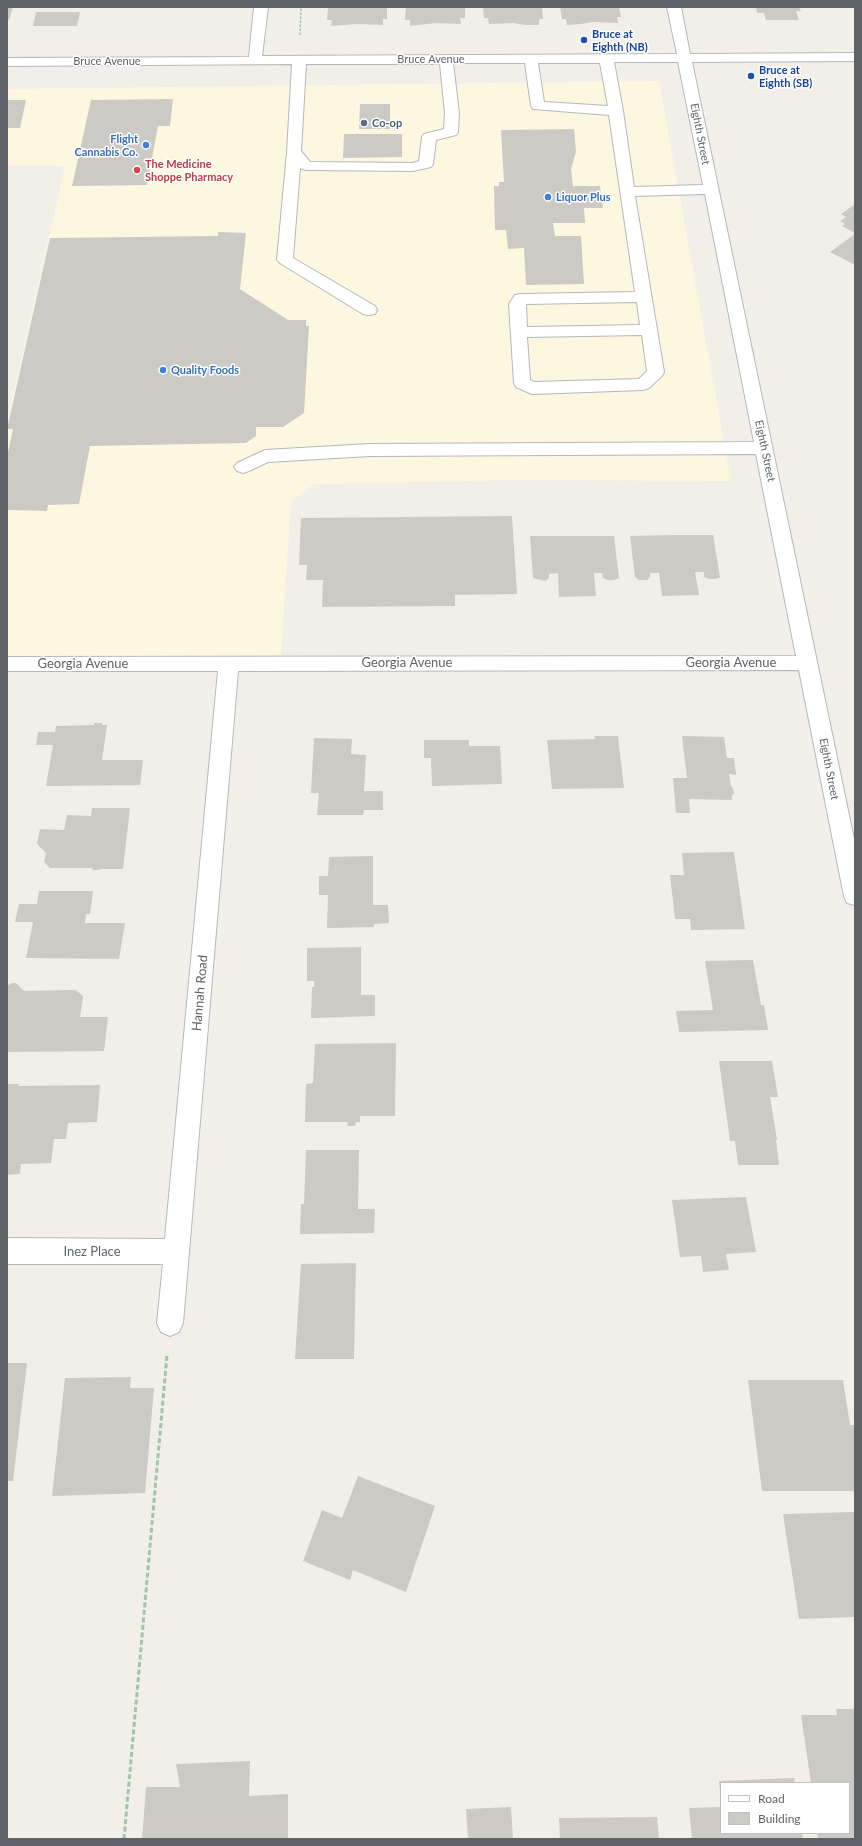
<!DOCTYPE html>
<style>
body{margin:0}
#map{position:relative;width:862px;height:1846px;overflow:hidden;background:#f1efe8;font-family:Lato,sans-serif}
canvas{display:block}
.frame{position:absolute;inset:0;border:8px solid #5f6368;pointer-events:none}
.legend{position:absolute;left:720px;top:1782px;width:130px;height:52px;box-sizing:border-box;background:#fff;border:1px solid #bfc1c3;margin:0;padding:5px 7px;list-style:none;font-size:12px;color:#5f6368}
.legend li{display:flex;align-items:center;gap:8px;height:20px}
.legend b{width:20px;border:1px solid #bfc1c3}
</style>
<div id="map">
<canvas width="862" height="1846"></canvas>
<div class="frame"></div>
<ul class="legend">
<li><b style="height:5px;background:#fff"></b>Road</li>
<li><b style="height:11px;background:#cccac5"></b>Building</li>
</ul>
</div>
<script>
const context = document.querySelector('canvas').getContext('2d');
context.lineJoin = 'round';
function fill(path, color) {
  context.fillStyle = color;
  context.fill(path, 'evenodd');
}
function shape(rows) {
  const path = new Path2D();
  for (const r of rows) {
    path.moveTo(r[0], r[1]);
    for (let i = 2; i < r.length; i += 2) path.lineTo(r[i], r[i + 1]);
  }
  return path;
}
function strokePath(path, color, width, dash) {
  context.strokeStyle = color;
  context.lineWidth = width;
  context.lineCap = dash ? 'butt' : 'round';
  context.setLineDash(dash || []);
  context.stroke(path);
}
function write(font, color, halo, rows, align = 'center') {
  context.font = font + ' Lato,sans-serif';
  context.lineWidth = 3;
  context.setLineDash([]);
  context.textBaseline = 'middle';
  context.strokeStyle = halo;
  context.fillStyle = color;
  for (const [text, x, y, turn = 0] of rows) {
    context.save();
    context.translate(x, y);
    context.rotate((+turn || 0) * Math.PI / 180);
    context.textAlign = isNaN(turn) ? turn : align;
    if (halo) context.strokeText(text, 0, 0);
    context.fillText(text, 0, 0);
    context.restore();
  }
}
const commercial = shape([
 [659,81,731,481,518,480,314,484,291,502,281,655,7,658,7,422,65,166,7,165,7,89]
]);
const building = shape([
 [7,7,13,7,9,20,7,20],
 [328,7,387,7,387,19,383,19,383,25,357,24,331,26,332,20,327,20],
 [406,7,465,7,465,18,460,18,461,24,436,23,410,26,410,20,405,20],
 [483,7,542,7,543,19,539,19,539,25,525,25,513,23,489,24,488,18,484,18],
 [560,7,619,7,621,17,617,17,618,23,592,22,581,24,567,25,566,19,562,19],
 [756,7,799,7,801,11,796,11,799,20,766,20,764,13,757,13],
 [36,12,80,12,77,26,33,26],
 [173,99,170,126,158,126,147,185,72,186,91,100],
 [7,100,26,100,20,128,7,128],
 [360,104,390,104,390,129,359,129],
 [574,129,576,152,571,169,573,186,600,186,603,208,584,208,585,223,553,223,555,236,581,236,584,284,526,285,524,248,508,249,506,230,495,230,494,186,499,186,499,182,504,182,501,130],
 [344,134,402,134,402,157,343,158],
 [855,204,855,233,842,226,845,224,840,221,846,217,841,214],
 [218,232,246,233,240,289,288,320,306,320,306,326,309,326,304,413,283,427,256,427,256,436,246,443,90,446,79,504,48,505,47,511,7,510,7,457,13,429,7,429,50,238,218,236],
 [855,234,855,265,830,252],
 [512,516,517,594,455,595,455,606,322,607,323,580,306,580,307,565,299,565,301,518],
 [671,535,713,535,720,577,716,579,709,579,704,577,704,572,695,572,699,595,662,596,659,573,650,573,650,577,647,580,639,580,635,577,630,536],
 [530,536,614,536,619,578,614,580,608,580,603,578,602,573,594,573,596,596,559,597,558,573,549,574,549,578,545,581,533,578],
 [94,723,102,723,102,725,107,725,102,760,143,760,140,785,46,786,53,745,36,745,38,732,55,732,56,726,94,725],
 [594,736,618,736,624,788,552,789,547,740,595,739],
 [682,736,724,737,727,758,734,758,736,775,729,774,731,786,733,788,734,794,732,796,732,800,689,799,690,813,676,813,673,778,687,778],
 [314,738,352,739,351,754,366,755,364,791,383,791,383,810,364,810,363,815,317,815,319,793,311,793],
 [424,740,469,740,469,746,500,746,502,784,432,786,431,758,424,758],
 [92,808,130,808,123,869,100,869,99,870,92,870,93,868,50,868,44,862,46,853,37,844,40,829,64,830,67,815,91,816],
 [734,852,745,929,691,930,690,919,675,919,670,875,684,875,682,853],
 [373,856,373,905,388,905,389,923,374,924,374,927,327,928,328,895,319,895,319,876,328,876,329,857],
 [39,891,93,891,90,914,86,914,85,923,125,923,119,959,26,958,33,922,15,922,19,904,37,904],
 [361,947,361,995,375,995,375,1016,311,1018,312,987,314,987,314,981,307,981,307,948],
 [753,960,761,1005,764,1005,768,1030,679,1032,676,1011,713,1010,705,961],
 [12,983,16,983,24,991,76,990,83,996,80,1017,108,1017,104,1051,7,1052,7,986],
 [396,1043,395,1116,360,1116,360,1122,356,1122,355,1126,347,1126,348,1122,305,1122,306,1084,313,1083,315,1044],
 [719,1061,772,1061,778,1097,770,1097,777,1140,776,1140,779,1165,738,1165,735,1141,730,1141],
 [7,1084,19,1084,18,1086,100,1085,97,1122,68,1123,66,1139,54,1139,51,1163,21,1164,20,1174,7,1175],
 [306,1150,359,1150,358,1209,375,1209,374,1233,300,1234,301,1204,304,1204],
 [746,1197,756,1252,726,1254,729,1270,703,1272,701,1256,680,1257,672,1200],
 [356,1263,354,1359,295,1359,301,1264],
 [7,1363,27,1363,13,1481,7,1481],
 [131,1377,130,1388,154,1388,145,1493,52,1496,65,1378],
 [748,1380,843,1380,850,1425,855,1425,855,1491,762,1491],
 [358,1476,435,1506,406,1592,353,1570,350,1580,303,1561,322,1510,342,1518],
 [855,1512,855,1617,799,1619,783,1514],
 [836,1709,855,1709,855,1839,818,1839,817,1833,849,1833,849,1783,811,1783,801,1715,837,1715],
 [250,1761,249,1796,288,1794,288,1839,142,1839,146,1787,180,1787,176,1764],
 [794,1778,795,1783,721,1783,720,1791,719,1781],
 [511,1807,513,1839,468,1839,466,1809],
 [721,1807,721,1833,802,1833,803,1839,692,1839,689,1808],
 [657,1817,659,1839,560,1839,559,1818]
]);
const pathFar1 = shape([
 [300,35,301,7]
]);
const path = shape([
 [124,1839,167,1355]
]);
const minor = shape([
 [254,7,268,7,262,56,677,54,667,7,681,7,690,54,855,53,855,61,692,62,855,844,855,905,847,903,844,896,799,670,238,671,183,1323,179,1332,170,1336,161,1332,157,1323,163,1264,7,1264,7,1238,165,1239,218,671,7,671,7,657,796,656,756,454,370,456,268,462,249,471,243,473,237,471,234,467,237,463,265,450,370,444,754,442,705,194,635,196,664,372,662,376,649,388,643,390,532,394,516,387,514,383,509,304,515,295,521,294,635,292,609,115,533,109,531,106,525,63,453,63,459,113,458,132,456,135,436,140,433,164,431,167,413,171,306,170,300,168,293,258,375,306,377,310,375,314,369,315,363,314,280,263,277,260,287,152,292,64,7,66,7,58,249,57,254,7],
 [614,62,678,62,703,185,634,187,623,111,614,62],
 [538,63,600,63,608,106,544,102,538,63],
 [306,64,440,64,445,113,444,129,424,134,422,137,419,161,413,163,310,162,301,151,306,64],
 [637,302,640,325,527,327,526,304,637,302],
 [642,335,647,371,639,379,534,382,530,380,527,337,642,335]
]);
const markers = [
 [584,40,4,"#1a4fb4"],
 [751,76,4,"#1a4fb4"],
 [364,123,4,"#5c6f8a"],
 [146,145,4,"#3f7fe0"],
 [137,170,4,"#e0444e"],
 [548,197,4,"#3f7fe0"],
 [163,370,4,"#3f7fe0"]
];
const farTransitnames = [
 ["Bruce at",592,34],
 ["Eighth (NB)",592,47],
 ["Bruce at",759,70],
 ["Eighth (SB)",759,83]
];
const farStreetnames = [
 ["Bruce Avenue",431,59],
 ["Bruce Avenue",107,61],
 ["Eighth Street",700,134,79],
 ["Eighth Street",765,451,78],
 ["Eighth Street",829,769,79]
];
const farServicenames = [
 ["Co-op",372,123]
];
const farShopnames = [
 ["Flight",138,139,"right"],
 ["Cannabis Co.",138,152,"right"],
 ["Liquor Plus",556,197],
 ["Quality Foods",171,370]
];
const farHealthnames = [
 ["The Medicine",145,164],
 ["Shoppe Pharmacy",145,177]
];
const streetNames = [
 ["Georgia Avenue",407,663],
 ["Georgia Avenue",731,663],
 ["Georgia Avenue",83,664],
 ["Hannah Road",200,993,-85],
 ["Inez Place",92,1252]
];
fill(commercial, '#fef7e0');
fill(building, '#cccac5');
strokePath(minor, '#b5b8bc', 2);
strokePath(pathFar1, '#9cc7a9', 1.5, [2.5, 1.5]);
strokePath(path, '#9cc7a9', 3, [5, 2.5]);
fill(minor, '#fff');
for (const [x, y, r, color] of markers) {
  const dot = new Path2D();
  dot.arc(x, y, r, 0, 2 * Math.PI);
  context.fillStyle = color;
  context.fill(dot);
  strokePath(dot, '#fff', 1.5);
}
write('bold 11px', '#164399', '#fff', farTransitnames, 'left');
write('11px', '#5f6368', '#fff', farStreetnames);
write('bold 11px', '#4e5e75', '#fff', farServicenames, 'left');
write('bold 11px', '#366cbe', '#fff', farShopnames, 'left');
write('bold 11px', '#be3a42', '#fff', farHealthnames, 'left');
write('13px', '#5f6368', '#fff', streetNames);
</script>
